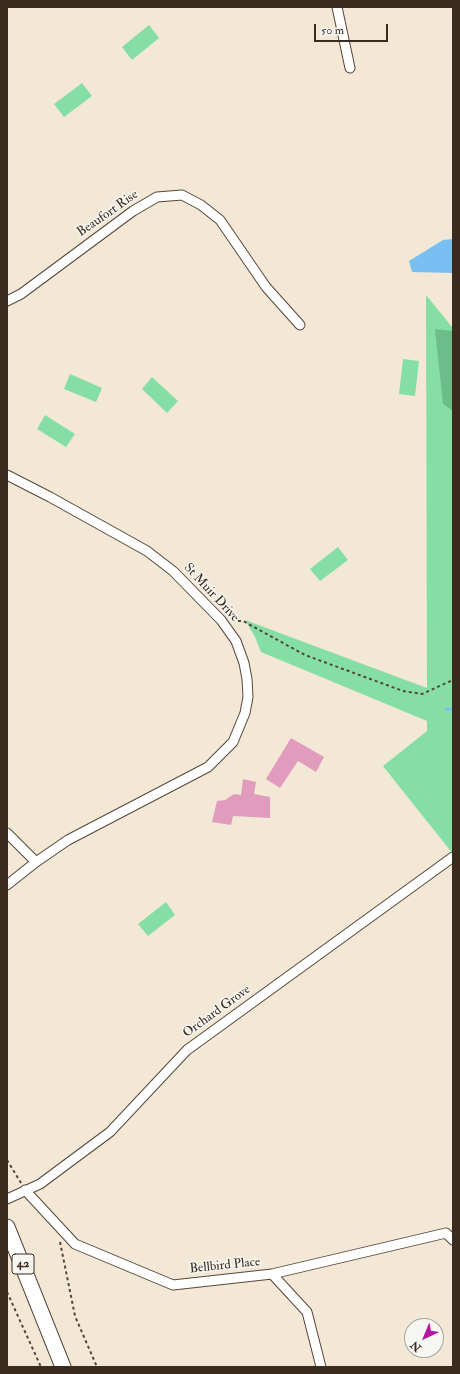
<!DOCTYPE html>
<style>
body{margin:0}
#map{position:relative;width:460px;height:1374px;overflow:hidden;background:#f2e8d5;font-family:"IM FELL Double Pica",serif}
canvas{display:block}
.frame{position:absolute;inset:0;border:8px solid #3b2a1e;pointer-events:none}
.north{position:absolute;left:404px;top:1318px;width:40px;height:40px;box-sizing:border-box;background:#f6f6f2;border:1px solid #aba49d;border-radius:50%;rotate:224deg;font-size:11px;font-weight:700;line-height:16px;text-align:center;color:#3b2a1e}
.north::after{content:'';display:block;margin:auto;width:14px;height:18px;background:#b5179e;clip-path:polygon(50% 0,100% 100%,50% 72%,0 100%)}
.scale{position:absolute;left:314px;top:24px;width:74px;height:18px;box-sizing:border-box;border:2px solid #3b2a1e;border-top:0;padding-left:5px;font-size:12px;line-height:14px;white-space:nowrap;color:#3b2a1e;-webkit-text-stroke:3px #f6f6f2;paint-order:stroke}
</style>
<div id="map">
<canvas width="460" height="1374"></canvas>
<div class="frame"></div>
<div class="north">N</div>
<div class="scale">50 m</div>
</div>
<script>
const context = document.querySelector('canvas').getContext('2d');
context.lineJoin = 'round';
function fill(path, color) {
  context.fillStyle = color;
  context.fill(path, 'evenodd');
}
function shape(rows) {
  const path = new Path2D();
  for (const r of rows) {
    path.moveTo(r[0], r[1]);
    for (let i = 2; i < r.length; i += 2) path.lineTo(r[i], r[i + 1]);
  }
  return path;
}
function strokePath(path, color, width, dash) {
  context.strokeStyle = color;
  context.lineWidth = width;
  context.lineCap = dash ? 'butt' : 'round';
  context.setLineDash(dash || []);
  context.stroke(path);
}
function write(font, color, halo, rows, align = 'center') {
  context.font = font + ' "IM FELL Double Pica",serif';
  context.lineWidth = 3;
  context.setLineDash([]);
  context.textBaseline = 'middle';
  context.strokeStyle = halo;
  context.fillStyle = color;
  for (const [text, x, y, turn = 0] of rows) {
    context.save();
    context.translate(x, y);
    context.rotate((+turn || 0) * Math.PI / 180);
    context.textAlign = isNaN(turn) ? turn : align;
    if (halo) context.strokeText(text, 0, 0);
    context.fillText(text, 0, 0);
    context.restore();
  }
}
const green = shape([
 [149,25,159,38,132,60,122,47],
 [82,83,92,96,64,117,54,104],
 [426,295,452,327,453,326,453,854,383,766,427,731,427,721,261,652,255,637,245,620,427,688],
 [403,359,419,361,415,396,399,394],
 [70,374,102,388,96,402,64,389],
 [152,377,178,401,167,413,142,389],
 [45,415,75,434,66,447,37,429],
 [338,547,348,560,320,581,310,569],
 [166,902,175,915,148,936,138,924]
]);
const forest = shape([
 [435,329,453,331,453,411,443,404]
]);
const water = shape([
 [453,239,453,273,412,272,409,261,443,240]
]);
const stream = shape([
 [446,709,453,709]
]);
const building = shape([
 [291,738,324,757,316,772,298,761,280,788,266,779],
 [243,779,256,782,254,794,270,797,270,818,233,816,231,825,212,822,217,801,225,800,234,794,241,795]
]);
const path = shape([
 [232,621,243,621,305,655,403,691,422,694,453,680],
 [7,1160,21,1183],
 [60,1242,75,1316,97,1367],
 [7,1292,41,1367]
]);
const minor = shape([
 [337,7,350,68],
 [7,301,21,294,133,211,157,197,182,195,201,205,220,220,266,287,300,325],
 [7,475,50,497,147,551,173,571,221,620,236,641,244,663,247,679,248,697,245,713,233,742,208,767,68,840,36,862,7,885],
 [7,833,36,862],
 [25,1190,75,1244,173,1285,272,1274,446,1233,453,1240],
 [7,1199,40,1184,110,1132,187,1050,453,857],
 [272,1274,307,1312,321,1367]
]);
const primary = shape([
 [7,1227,63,1367]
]);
const shields = [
 [23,1264,22]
];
const shieldNames = [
 ["42",23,1264]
];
const streetNames = [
 ["Beaufort Rise",108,214,-35],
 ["St Muir Drive",211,593,47],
 ["Orchard Grove",217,1012,-36],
 ["Bellbird Place",225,1266,-6]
];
fill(green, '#85dea4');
fill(forest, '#6cbd8a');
fill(water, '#7abff1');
strokePath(stream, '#7abff1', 3);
fill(building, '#e19bbd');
strokePath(minor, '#564639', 11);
strokePath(primary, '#564639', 17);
strokePath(path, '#564639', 2, [3, 3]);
strokePath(minor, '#fff', 9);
strokePath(primary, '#fff', 15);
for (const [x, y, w] of shields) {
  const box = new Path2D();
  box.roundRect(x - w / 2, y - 10, w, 20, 3);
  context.fillStyle = '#f6f6f2';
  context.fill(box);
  strokePath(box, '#3b2a1e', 1);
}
write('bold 12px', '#3b2a1e', null, shieldNames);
write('13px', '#3b2a1e', '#f6f6f2', streetNames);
</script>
